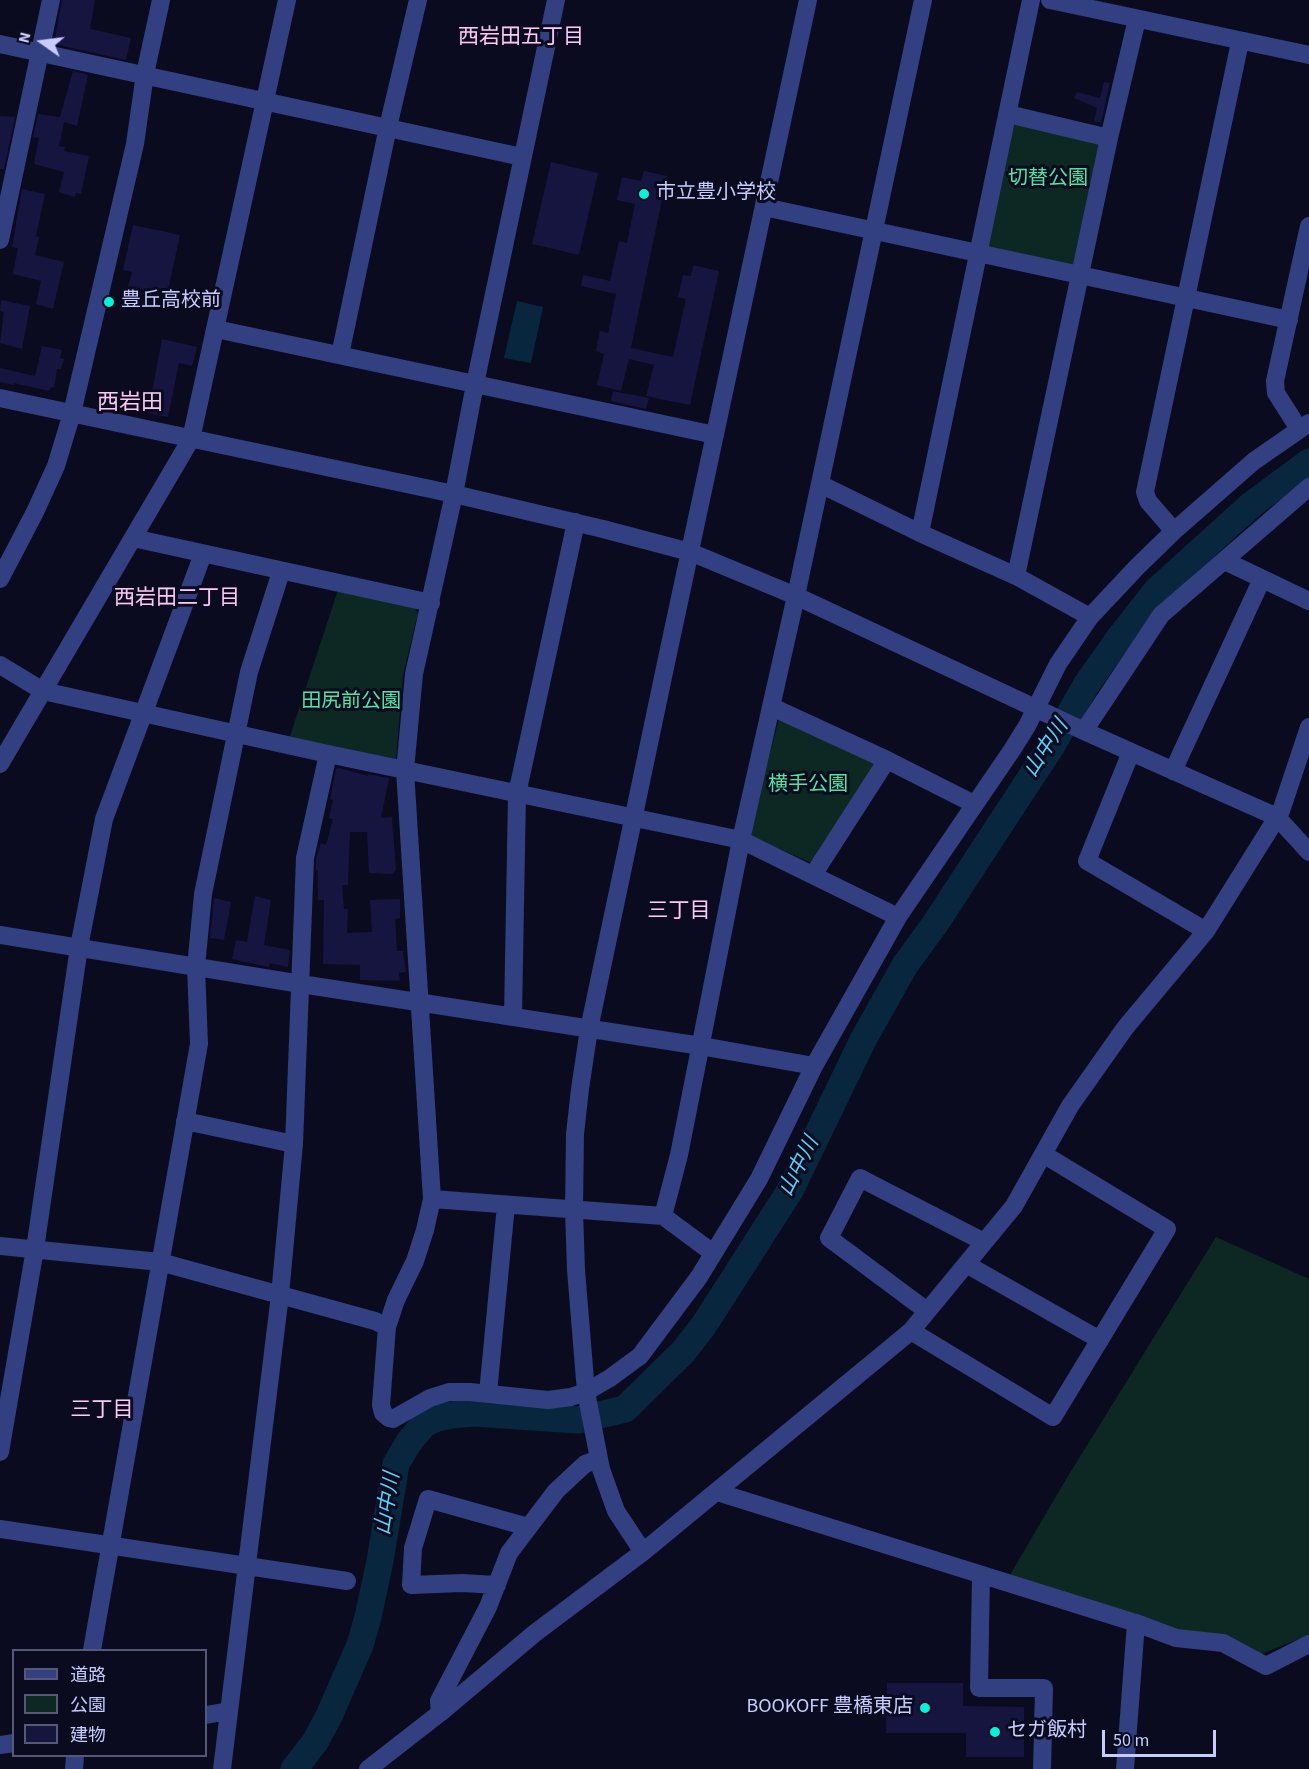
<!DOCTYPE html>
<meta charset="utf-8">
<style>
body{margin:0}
#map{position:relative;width:1309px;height:1769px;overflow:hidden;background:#0a0b1e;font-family:"Source Sans 3","Noto Sans JP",sans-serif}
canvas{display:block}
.legend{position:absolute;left:12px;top:1649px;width:195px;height:108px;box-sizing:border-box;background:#0a0b1e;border:2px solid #565878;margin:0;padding:8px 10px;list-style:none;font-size:18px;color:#c7ccff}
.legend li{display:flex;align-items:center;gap:12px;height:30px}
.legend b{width:30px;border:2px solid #565878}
.north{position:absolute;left:12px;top:12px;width:60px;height:60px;-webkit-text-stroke:4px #0a0b1e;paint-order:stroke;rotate:284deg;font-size:16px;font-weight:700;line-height:24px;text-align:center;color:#c7ccff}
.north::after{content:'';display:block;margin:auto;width:21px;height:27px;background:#c7ccff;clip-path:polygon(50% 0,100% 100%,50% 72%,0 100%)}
.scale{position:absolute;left:1102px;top:1730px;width:114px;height:27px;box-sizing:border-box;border:3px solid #c7ccff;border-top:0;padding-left:8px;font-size:18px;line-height:21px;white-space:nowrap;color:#c7ccff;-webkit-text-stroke:4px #0a0b1e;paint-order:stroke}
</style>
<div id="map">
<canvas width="1309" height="1769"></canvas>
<ul class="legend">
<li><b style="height:8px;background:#323f80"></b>道路</li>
<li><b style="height:16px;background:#0d2822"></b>公園</li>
<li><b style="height:16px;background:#161540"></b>建物</li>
</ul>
<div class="north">N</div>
<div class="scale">50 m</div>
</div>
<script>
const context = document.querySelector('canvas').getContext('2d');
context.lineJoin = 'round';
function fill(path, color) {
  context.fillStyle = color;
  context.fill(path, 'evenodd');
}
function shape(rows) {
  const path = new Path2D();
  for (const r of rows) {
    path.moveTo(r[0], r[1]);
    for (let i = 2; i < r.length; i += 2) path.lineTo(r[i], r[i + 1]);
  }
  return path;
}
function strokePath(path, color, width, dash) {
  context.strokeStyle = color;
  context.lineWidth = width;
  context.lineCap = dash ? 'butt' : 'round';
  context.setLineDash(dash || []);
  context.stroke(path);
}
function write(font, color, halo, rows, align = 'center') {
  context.font = font + ' "Source Sans 3","Noto Sans JP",sans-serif';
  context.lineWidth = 6;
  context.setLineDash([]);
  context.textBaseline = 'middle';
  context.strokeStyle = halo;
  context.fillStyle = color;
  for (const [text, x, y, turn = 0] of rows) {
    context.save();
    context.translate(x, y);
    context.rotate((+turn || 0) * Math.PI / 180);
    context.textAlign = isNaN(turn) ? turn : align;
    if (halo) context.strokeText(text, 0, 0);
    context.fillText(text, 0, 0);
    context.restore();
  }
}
const green = shape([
 [1015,123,1098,144,1102,148,1077,267,987,247,1011,125],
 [338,590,414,608,418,613,403,675,396,760,289,739],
 [779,719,875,763,814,864,748,835],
 [1216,1237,1309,1279,1309,1635,1261,1654,1174,1632,1010,1575,1065,1481]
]);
const water = shape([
 [517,301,543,307,531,363,504,358]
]);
const river = shape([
 [294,1769,315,1742,329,1716,360,1645,368,1617,380,1561,396,1464,409,1442,424,1424,437,1418,452,1415,473,1413,578,1420,625,1409,684,1351,704,1325,791,1189,863,1040,905,965,935,924,1054,742,1086,685,1120,637,1156,591,1251,505,1309,462]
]);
const building = shape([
 [62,0,95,0,90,29,131,38,126,60,54,44],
 [73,71,88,75,77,126,64,122,59,146,65,147,64,151,89,156,81,194,76,193,75,197,59,192,64,172,34,164,39,138,33,137,38,114,60,117],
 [1104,82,1110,83,1101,123,1094,121,1097,108,1074,98,1077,92,1100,98],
 [0,116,15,117,4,169,0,169],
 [551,162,598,173,579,255,532,244],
 [644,171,667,176,631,348,673,357,686,299,678,297,683,275,691,276,693,265,719,271,690,405,646,396,654,365,629,359,621,391,597,385,604,354,596,351,600,331,608,333,616,294,581,286,583,275,610,281,619,241,627,243,635,204,617,200,622,177,641,181],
 [22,189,45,194,36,236,39,237,35,255,64,262,53,309,36,304,41,281,13,274,18,248,12,247],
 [133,225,180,235,167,295,128,286,132,272,123,270],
 [1,300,30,306,22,349,0,343,4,312,0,311],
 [162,339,197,347,192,366,179,363,168,417,148,413],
 [42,346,62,350,60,358,64,359,61,369,57,369,54,388,51,387,49,391,14,383,14,385,0,382,0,368,35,376],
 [613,391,649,398,646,409,611,401],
 [339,768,368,776,368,774,389,778,381,818,392,817,396,870,392,874,369,873,367,832,350,832,348,885,342,885,344,909,348,909,347,933,372,932,370,900,400,899,400,918,395,919,397,951,403,951,406,972,399,973,400,981,360,980,360,965,323,964,324,900,318,900,318,871,316,870,316,859,321,843,326,845,333,819,329,818,333,800,330,799,336,769],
 [255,896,271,900,264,945,290,950,288,967,270,963,269,967,232,959,236,940,247,942],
 [214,898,231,902,224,940,210,938],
 [887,1683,963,1683,963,1706,1024,1707,1024,1757,966,1757,966,1733,886,1733]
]);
const minor = shape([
 [556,0,475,384,454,494,414,674,405,770,432,1199,425,1230,415,1261,396,1300,387,1327,381,1405,383,1413,389,1418,393,1419,430,1398,449,1392,470,1392,548,1400,571,1397,586,1392,610,1378,640,1356,699,1277,759,1179,814,1066,898,917,1012,750,1027,726,1058,664,1090,617,1137,567,1174,531,1254,461,1309,423],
 [1050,0,1309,55],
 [0,44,522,157],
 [1008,114,1109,138],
 [764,207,1289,320],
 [0,240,51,0],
 [216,329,715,435],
 [340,355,388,127,418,0],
 [0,398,454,494,603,529,690,552,796,596,1084,731,1277,817,1309,852],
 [1299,429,1276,393,1275,381,1309,226],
 [820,484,920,533,1016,576,1090,617],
 [1174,531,1148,501,1145,492,1240,42],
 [920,533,1031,0],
 [133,538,431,603],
 [1225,561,1309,601],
 [1016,576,1109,138,1137,19],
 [0,579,35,512,56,466,72,413,135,144,145,74,161,0],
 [0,665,43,691,328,754,741,840,898,917],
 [772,707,887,760,974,804],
 [1084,731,1161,615,1309,487],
 [1131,752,1087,861,1206,931],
 [0,764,191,439,287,0],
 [1173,771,1262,579],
 [813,875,887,760],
 [0,935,301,984,701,1046,814,1066],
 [513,1016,517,794,576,522],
 [185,1121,294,1144],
 [432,1199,663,1216,713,1253],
 [663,1216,679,1155,741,840,796,596,923,0],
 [0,1246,160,1262,375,1321,387,1327],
 [966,1264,1100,1340],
 [927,1311,829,1238,860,1178,984,1242],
 [911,1331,1053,1417,1167,1229,1043,1154],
 [488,1393,506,1205],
 [0,1452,35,1249,79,947,104,819,203,554],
 [717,1492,1136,1623,1176,1638,1223,1643,1266,1666,1309,1644],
 [0,1529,347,1581],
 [643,1552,616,1511,601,1469,586,1392,576,1270,574,1211,575,1134,580,1089,589,1029,666,663,808,0],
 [981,1575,979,1688,1044,1688,1042,1769],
 [497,1585,462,1583,411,1585,413,1548,428,1499,528,1527],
 [92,1650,199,1044,196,967,203,894,249,672,281,572],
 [440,1713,439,1701,488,1607,509,1553,556,1491,585,1464,599,1459],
 [206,1715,229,1711],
 [0,1745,14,1743],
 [74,1769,75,1756],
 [222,1769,280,1295,294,1144,305,858,328,754],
 [368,1769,440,1713,535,1633,643,1552,911,1331,1014,1206,1070,1106,1125,1028,1206,931,1281,811,1309,727],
 [1125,1769,1136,1623]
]);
const markers = [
 [644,194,6,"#00f2da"],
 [109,302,6,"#00f2da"],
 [925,1708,6,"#00f2da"],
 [995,1732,6,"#00f2da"]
];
const parkNames = [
 ["切替公園",1048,180],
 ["田尻前公園",351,703],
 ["横手公園",808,786]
];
const poiNames = [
 ["市立豊小学校",656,194],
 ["豊丘高校前",121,302],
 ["BOOKOFF 豊橋東店",913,1708,"right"],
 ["セガ飯村",1007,1732]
];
const neighbourhoodNames = [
 ["西岩田五丁目",521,38],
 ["西岩田二丁目",177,599],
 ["三丁目",679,912],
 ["三丁目",102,1411]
];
const waterNames = [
 ["山中川",1047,749,-57],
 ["山中川",800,1167,-63],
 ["山中川",389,1504,-81]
];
const quarterNames = [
 ["西岩田",130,404]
];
fill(green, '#0d2822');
fill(water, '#08273f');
strokePath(river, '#08273f', 27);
fill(building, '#161540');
strokePath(minor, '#323f80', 18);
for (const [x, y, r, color] of markers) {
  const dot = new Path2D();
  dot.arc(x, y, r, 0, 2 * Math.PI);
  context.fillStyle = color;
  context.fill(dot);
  strokePath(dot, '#0a0b1e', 2);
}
write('20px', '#4de5a1', '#0a0b1e', parkNames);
write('20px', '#c7ccff', '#0a0b1e', poiNames, 'left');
write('21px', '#ffc9f6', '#0a0b1e', neighbourhoodNames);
write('italic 21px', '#55d2ff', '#0a0b1e', waterNames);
write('22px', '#ffc9f6', '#0a0b1e', quarterNames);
</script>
